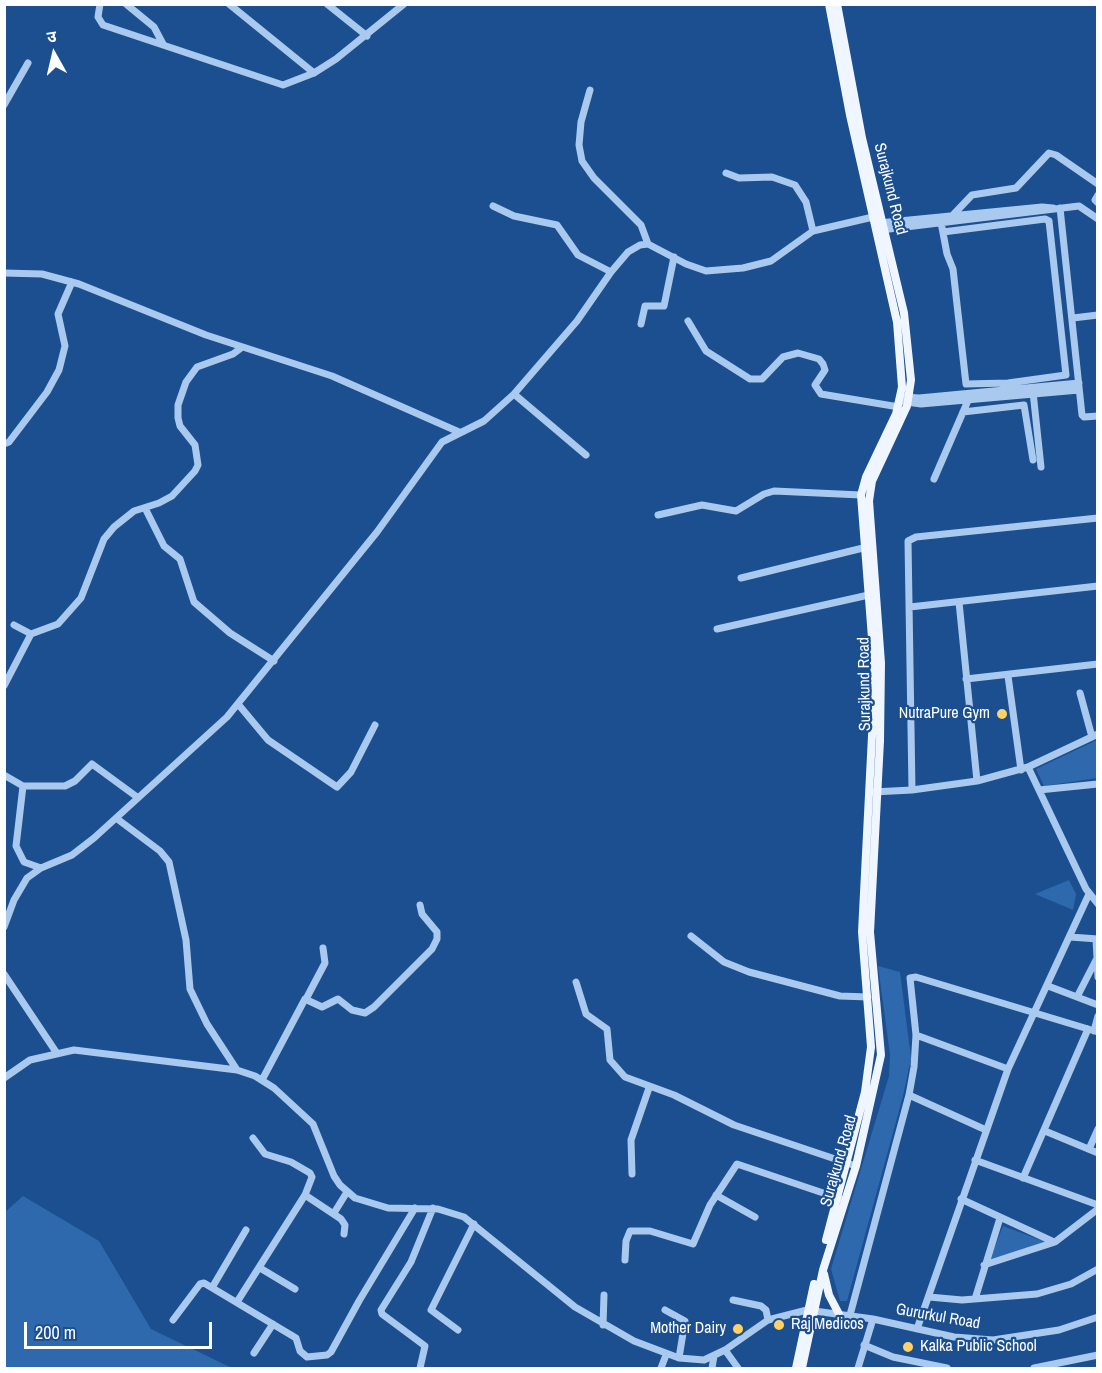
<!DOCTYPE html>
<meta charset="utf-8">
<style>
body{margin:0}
#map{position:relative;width:1102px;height:1373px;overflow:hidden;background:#1b4f8f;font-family:"Archivo Narrow","Noto Sans Devanagari",sans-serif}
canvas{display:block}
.frame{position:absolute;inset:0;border:6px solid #fff;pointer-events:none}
.north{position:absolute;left:24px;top:24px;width:60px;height:60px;-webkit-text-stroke:4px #1b4f8f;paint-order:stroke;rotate:352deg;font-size:16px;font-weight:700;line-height:24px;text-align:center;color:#fff}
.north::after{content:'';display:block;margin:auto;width:21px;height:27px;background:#fff;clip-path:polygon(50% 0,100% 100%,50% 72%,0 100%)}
.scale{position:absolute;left:24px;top:1322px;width:188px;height:27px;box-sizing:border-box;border:3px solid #fff;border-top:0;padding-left:8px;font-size:18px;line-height:21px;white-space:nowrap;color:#fff;-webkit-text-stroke:4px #1b4f8f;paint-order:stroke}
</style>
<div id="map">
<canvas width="1102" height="1373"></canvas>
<div class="frame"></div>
<div class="north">उ</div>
<div class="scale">200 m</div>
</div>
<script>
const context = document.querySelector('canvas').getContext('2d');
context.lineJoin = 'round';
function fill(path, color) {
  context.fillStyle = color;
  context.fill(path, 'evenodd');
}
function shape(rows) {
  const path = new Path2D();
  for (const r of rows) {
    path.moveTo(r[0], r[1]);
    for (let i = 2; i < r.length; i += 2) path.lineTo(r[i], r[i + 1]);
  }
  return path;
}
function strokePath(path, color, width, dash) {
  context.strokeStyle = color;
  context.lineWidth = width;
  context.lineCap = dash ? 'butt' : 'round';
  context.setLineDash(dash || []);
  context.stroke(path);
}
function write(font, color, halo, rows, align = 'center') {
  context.font = font + ' "Archivo Narrow",sans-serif';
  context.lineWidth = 4.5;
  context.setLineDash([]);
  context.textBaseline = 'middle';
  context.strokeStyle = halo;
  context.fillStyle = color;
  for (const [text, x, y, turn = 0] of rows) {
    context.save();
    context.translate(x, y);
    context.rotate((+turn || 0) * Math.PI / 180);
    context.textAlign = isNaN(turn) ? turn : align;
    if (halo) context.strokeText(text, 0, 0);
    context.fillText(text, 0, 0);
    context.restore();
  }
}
const green = shape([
 [1097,740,1097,778,1044,786,1036,769],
 [1069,880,1076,894,1073,910,1035,894],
 [878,966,900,972,911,1058,903,1096,847,1301,840,1301,831,1269,889,1076,890,1055],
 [23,1196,99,1241,151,1329,232,1368,5,1368,5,1212],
 [1003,1226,1048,1243,990,1259]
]);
const minor = shape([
 [100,4,98,17,103,25,283,85,314,73,336,59,404,4],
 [126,4,154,27,163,44],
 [229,4,314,73],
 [327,4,367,36],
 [590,90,581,122,579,145,582,161,594,178,641,225,648,244],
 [4,105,28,63],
 [726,173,739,178,772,177,795,185,806,202,813,231],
 [1098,195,1095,200,1098,203],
 [493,206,514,216,557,225,578,255,611,272],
 [1060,208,1082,415,1084,417,1098,416],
 [952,216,972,195,1016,188,1049,153,1056,155,1098,184],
 [940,217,947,254,953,269,966,384,1008,383,1066,375,1049,221,1045,219,943,232],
 [879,223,1042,207,1053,208],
 [881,230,1079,206,1098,219],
 [4,273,42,274,79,284,206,335,332,376,459,432],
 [1073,318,1098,315],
 [688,321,706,351,750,379,762,379,783,357,798,353,819,359,823,364,825,370,815,385,821,394,899,407],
 [641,324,645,306,664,306,674,257],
 [1033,392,1041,467],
 [514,394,586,455],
 [905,397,919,398,1079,383],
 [900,401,921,404,1079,390],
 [963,412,1024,405,1033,460],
 [4,444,9,442,47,392,59,370,65,346,58,314,72,282],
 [934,479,970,396],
 [145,508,164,546,180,559,194,602,230,633,274,661],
 [658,515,702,505,736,511,764,494,774,491,861,495],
 [741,578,863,548],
 [959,602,977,781],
 [910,607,1098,586],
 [14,625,31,634],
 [717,629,873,594],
 [1008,676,1021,770],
 [966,679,1098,664],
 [4,686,31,634,58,624,81,598,104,539,114,527,134,511,159,503,172,496,195,471,198,465,195,445,180,426,178,418,178,405,186,382,197,367,233,354,241,348],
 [1080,693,1092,737],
 [238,704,268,740,337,787,351,772,375,725],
 [1028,767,1086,889,1098,904],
 [4,775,23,786,65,786,75,781,92,764,137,797],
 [23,786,16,846,24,862,41,868],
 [912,790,908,541,916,537,1098,518],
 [1039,790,1098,784],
 [873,792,912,790,977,781,1028,767,1098,734],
 [116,818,160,851,169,862,186,940,190,989,207,1024,237,1070],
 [4,927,14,900,27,878,41,868,72,855,94,838,227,717,377,532,442,442,484,421,514,394,577,321,611,272,628,252,640,245,648,244,686,264,706,271,743,268,771,261,813,231,873,217],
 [691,936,724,962,749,972,840,996,868,997],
 [1070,937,1098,939],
 [1096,939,1098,977],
 [4,974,56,1052],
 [576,982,586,1014,607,1029,610,1060,625,1077,674,1095,734,1125,856,1166],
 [1048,986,1098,1005],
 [1077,997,1096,960],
 [306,999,325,963,323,948],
 [1094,1031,1098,1016],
 [916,1035,1008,1069],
 [4,1078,30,1060,74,1050,237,1070,255,1076,274,1088,313,1124,334,1176,340,1185,355,1198,388,1208,438,1209,464,1217,575,1307,634,1341,679,1358,704,1360,725,1350,768,1320,807,1310,873,1319,954,1337,993,1340,1059,1330,1098,1317],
 [262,1080,305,999,322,1007,338,999,352,1010,365,1013,374,1007,432,949,437,939,437,932,422,914,420,905],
 [909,1095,986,1130],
 [1045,1131,1098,1153],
 [1089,1149,1098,1129],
 [975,1160,1098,1205],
 [632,1174,631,1140,649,1088],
 [1023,1178,1088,1029],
 [305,1195,341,1219,345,1225,344,1234],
 [716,1195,755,1217],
 [961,1199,1054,1242],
 [334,1213,347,1192],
 [625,1260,626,1241,630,1231,650,1231,693,1244,710,1205,737,1164,844,1200],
 [984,1265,1055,1242,1098,1209],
 [260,1268,295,1289],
 [213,1286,246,1230],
 [929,1297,962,1300,1037,1294,1071,1284,1098,1269],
 [975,1299,1000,1218],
 [733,1300,761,1306,766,1310,768,1320],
 [237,1302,305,1195,312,1177,310,1173,291,1162,265,1154,253,1138],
 [665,1310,685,1321,679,1358],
 [850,1315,909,1095,914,1067,916,1035,910,978,916,977,1098,1032],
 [173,1320,200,1284,204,1283,296,1338,300,1351,307,1357,327,1355,331,1352,359,1301,415,1208],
 [603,1325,604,1295],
 [917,1329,1008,1069,1089,894],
 [458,1330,431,1310,474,1224],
 [864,1345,893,1357,947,1368],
 [725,1350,738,1368],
 [254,1353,273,1324],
 [420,1368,425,1346,382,1314,381,1310,411,1262,433,1208],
 [661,1368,666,1355],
 [712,1368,714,1356],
 [858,1368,873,1319],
 [1034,1368,1098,1355]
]);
const major = shape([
 [826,1240,865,1092,871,1047,862,932,875,677,861,495,866,477,896,414,902,387,897,322,850,115,829,4],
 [824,1274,829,1295,839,1314],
 [796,1368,814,1284],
 [802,1368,823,1270,856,1166,881,1055,870,932,880,741,881,663,869,501,872,481,907,406,911,380,904,313,862,138,837,4]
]);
const markers = [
 [1002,714,6,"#ffd166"],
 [779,1325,6,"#ffd166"],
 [738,1329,6,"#ffd166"],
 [908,1347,6,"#ffd166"]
];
const streetNames = [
 ["Surajkund Road",890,189,76],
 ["Surajkund Road",865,684,-91],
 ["Surajkund Road",839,1161,-74],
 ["Gururkul Road",938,1317,10]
];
const poiNames = [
 ["NutraPure Gym",990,714],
 ["Raj Medicos",791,1325,"left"],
 ["Mother Dairy",726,1329],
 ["Kalka Public School",920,1347,"left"]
];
fill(green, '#2e69ad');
strokePath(minor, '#a9c9ee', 7);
strokePath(major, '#f0f6ff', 8);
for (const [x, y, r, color] of markers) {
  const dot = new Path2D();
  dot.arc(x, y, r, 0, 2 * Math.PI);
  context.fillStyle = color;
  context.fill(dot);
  strokePath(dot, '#1b4f8f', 2);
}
write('16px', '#fff', '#1b4f8f', streetNames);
write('16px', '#fff', '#1b4f8f', poiNames, 'right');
</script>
